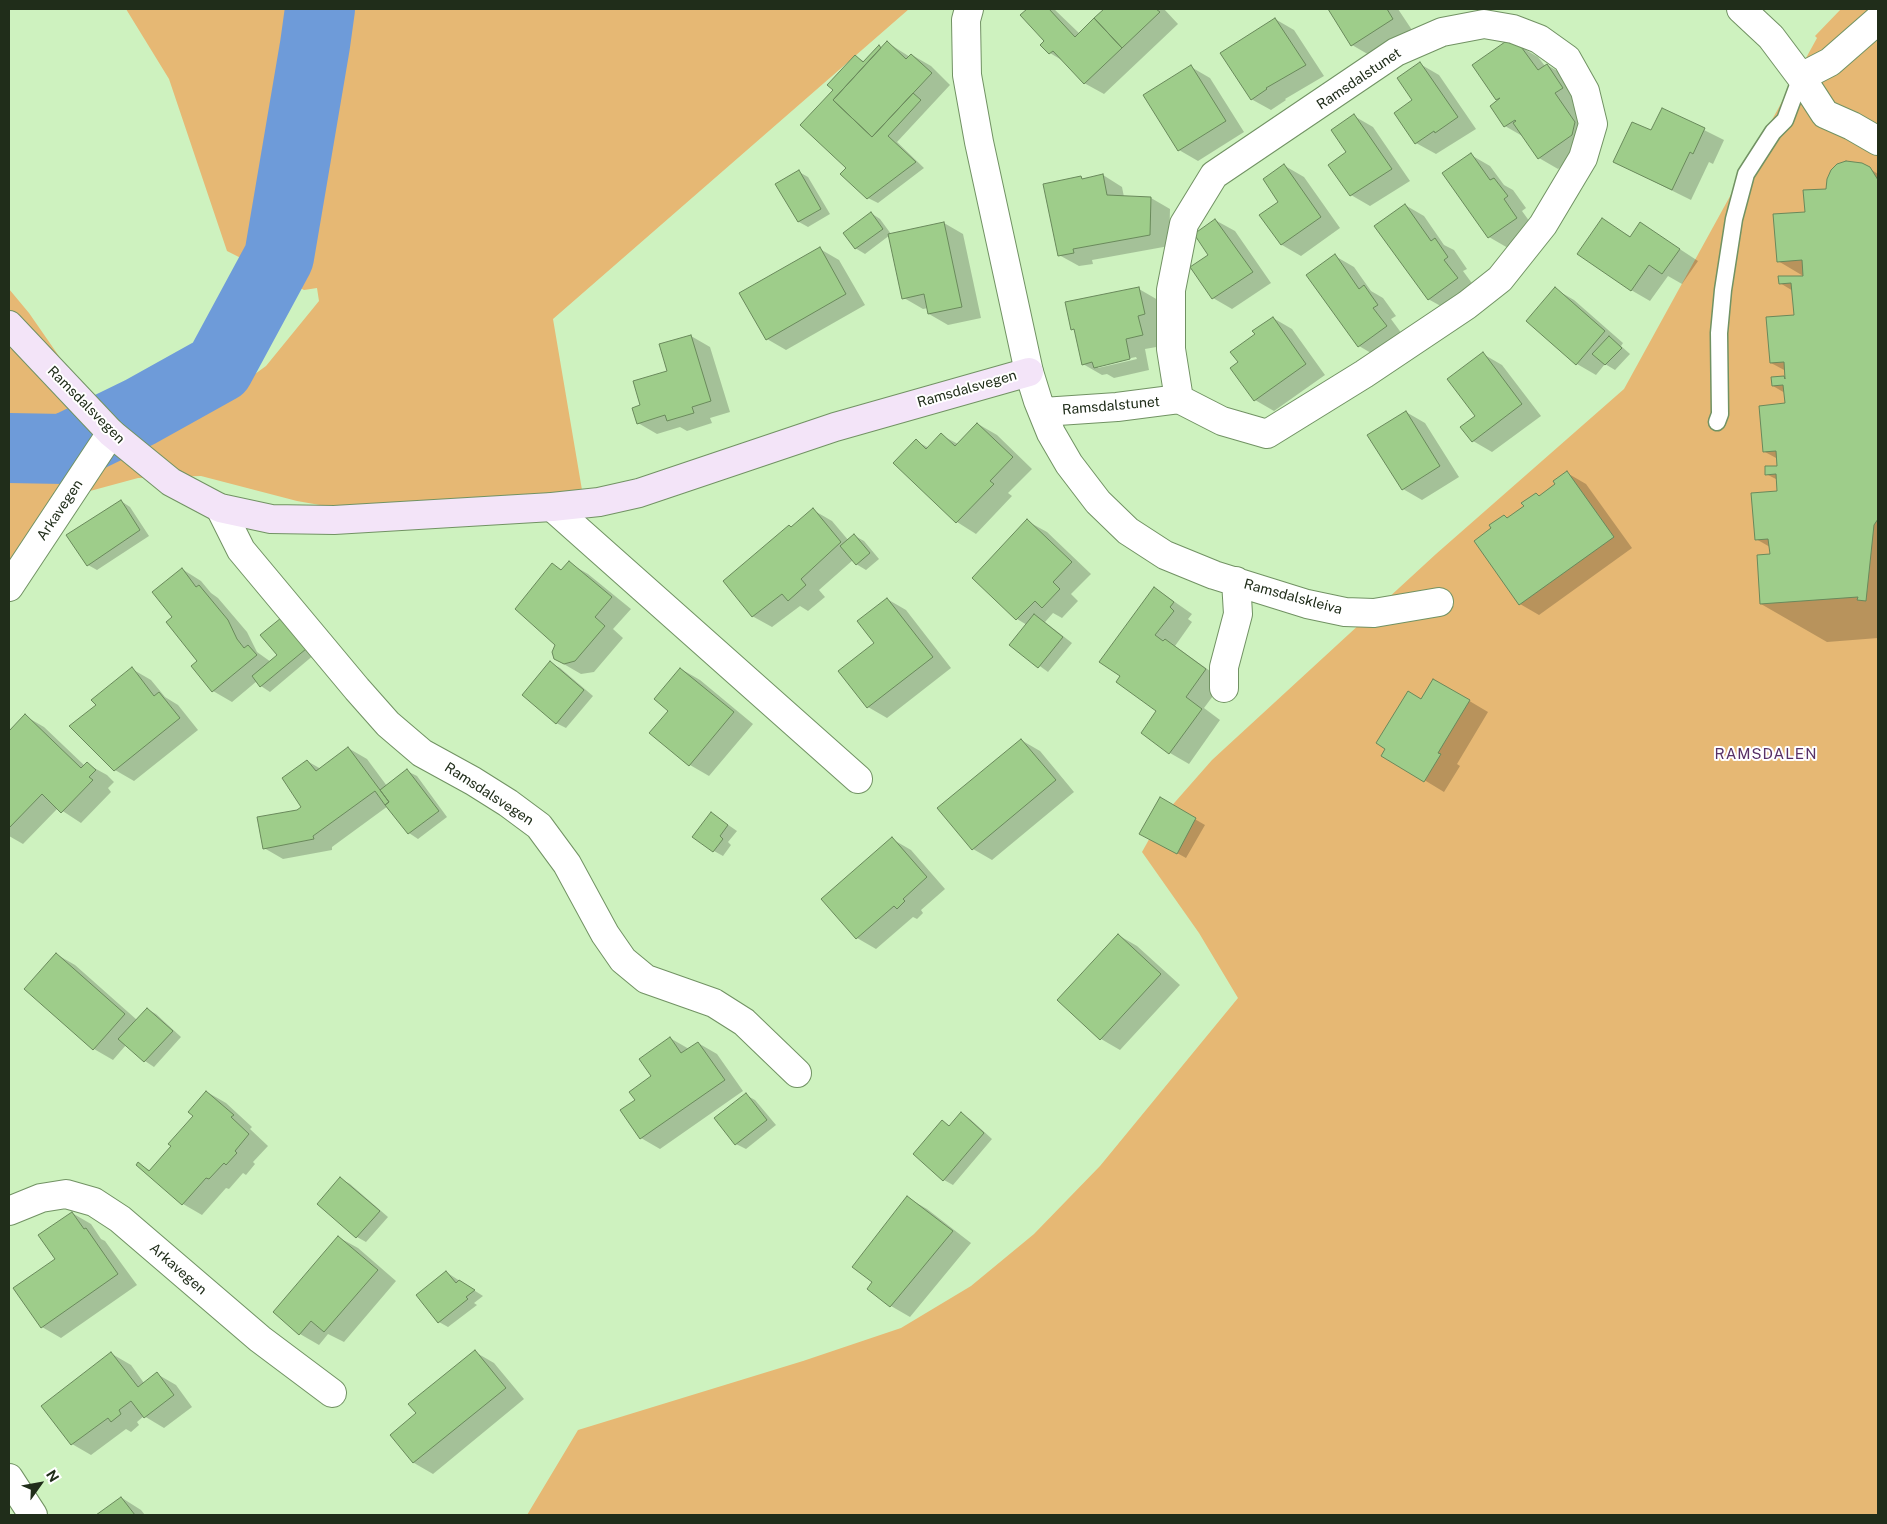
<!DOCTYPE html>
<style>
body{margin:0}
#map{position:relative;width:1887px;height:1524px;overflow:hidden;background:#cef2bf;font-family:"Public Sans",sans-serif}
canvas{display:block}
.frame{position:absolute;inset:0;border:10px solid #202d1a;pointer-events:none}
.north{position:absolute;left:15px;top:1459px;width:50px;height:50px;-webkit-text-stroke:4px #fff;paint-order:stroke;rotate:58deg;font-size:14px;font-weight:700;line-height:20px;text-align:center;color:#202d1a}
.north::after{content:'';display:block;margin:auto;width:18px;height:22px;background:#202d1a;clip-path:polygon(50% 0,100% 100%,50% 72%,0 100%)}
</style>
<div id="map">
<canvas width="1887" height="1524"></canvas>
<div class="frame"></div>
<div class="north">N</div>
</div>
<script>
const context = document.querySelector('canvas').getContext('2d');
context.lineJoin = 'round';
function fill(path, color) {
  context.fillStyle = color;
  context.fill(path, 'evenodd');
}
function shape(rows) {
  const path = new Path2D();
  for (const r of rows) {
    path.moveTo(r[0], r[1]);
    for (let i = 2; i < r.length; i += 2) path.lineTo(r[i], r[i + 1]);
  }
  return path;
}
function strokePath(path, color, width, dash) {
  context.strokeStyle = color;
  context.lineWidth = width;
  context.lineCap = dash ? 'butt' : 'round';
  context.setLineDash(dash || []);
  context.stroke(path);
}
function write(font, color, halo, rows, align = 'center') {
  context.font = font + ' "Public Sans",sans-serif';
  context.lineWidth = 4;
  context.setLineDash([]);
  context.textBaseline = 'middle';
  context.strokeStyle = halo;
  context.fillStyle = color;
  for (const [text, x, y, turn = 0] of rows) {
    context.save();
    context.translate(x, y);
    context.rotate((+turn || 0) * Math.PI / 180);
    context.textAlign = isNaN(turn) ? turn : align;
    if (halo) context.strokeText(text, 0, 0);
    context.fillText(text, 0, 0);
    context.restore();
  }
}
const green = shape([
 [126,9,909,9,553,319,582,490,394,518,297,501,201,476,138,478,90,491,34,552,9,592,9,289,29,313,72,375,119,420,159,427,237,387,266,366,319,301,317,288,304,290,227,251,169,79],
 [1841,9,1878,9,1878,1515,527,1515,578,1430,803,1361,901,1328,971,1286,1034,1234,1100,1166,1238,998,1199,933,1142,852,1161,818,1212,760,1436,554,1624,389,1817,38,1815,36]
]);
const shadow = shape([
 [1029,9,1054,9,1080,34,1106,9,1164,9,1178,24,1104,94,1084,83,1065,62,1050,53,1046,41,1022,15],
 [1329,9,1398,9,1412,30,1371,56,1352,45],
 [1275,19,1294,30,1324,76,1285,99,1286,100,1271,110,1251,99],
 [888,43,910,57,912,55,931,66,950,85,897,142,924,168,878,203,868,198,847,168,835,90,855,56,865,62,879,47,882,48],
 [1519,46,1538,57,1545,66,1547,65,1566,76,1582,99,1573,105,1594,134,1591,146,1558,169,1539,158,1524,137,1505,126,1499,100,1496,99],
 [1420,64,1439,75,1476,129,1436,154,1416,143,1414,101],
 [1191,67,1210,78,1244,132,1198,161,1179,150],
 [1662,109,1724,140,1713,164,1709,162,1691,200,1614,162,1651,132],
 [1354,116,1373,127,1410,181,1370,206,1351,195,1347,152],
 [1471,155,1490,166,1504,185,1513,190,1526,208,1522,211,1535,229,1508,248,1489,237,1444,174],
 [1862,164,1878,174,1878,638,1827,642,1761,604,1771,555,1770,547,1756,539,1778,492,1778,480,1766,474,1778,467,1778,459,1765,452,1786,405,1785,393,1773,386,1784,378,1787,379,1786,371,1771,363,1795,316,1793,291,1780,283,1805,277,1778,261,1806,213,1828,190],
 [1285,166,1304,177,1340,228,1301,256,1282,245,1261,215,1280,202],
 [799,172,808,177,830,214,808,227,799,222,777,184],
 [1103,175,1122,187,1124,197,1151,198,1170,209,1169,246,1092,260,1093,264,1079,266,1059,255,1081,178,1084,180],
 [1405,205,1424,216,1444,245,1454,250,1467,269,1463,271,1477,290,1448,310,1428,299],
 [871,213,880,219,891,234,944,223,963,234,981,318,948,325,929,314,928,308,923,309,904,298,890,235,865,254,855,248],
 [1602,219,1631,237,1640,223,1698,261,1682,284,1668,276,1650,301,1631,290],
 [1215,220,1235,231,1271,283,1232,309,1213,298,1210,255],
 [820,249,839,260,865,305,786,350,767,339],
 [1335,256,1354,267,1371,291,1383,298,1396,316,1391,319,1405,338,1378,357,1359,346],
 [1139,289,1158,300,1164,325,1157,327,1162,346,1145,349,1149,370,1114,378,1107,374,1102,375,1083,364,1076,331,1072,329],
 [1136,357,1137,359,1098,368,1098,365],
 [1555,289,1574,300,1623,343,1621,346,1630,354,1615,370,1605,364,1596,375,1577,364],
 [1273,318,1292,329,1325,375,1274,411,1255,400,1240,363,1257,335],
 [691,336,710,347,730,412,710,418,712,423,687,431,680,427,657,434,638,423],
 [1483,354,1502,365,1541,416,1492,452,1473,441,1462,427,1477,416],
 [1406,412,1425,423,1459,477,1422,500,1403,489],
 [978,424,997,435,1032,469,1008,493,1012,496,976,534,957,522,895,463,916,441,929,448,941,435,958,444],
 [1567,473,1586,484,1632,548,1539,615,1520,604,1493,529,1504,516,1508,519,1525,507,1536,494,1540,496,1557,485],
 [121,501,130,507,149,536,97,570,88,565],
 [813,510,832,521,849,541,855,536,864,541,879,559,866,570,856,564,853,560,819,590,825,597,808,611,800,606,772,627,752,616,792,528],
 [1027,521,1047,532,1091,574,1071,594,1078,601,1062,618,1053,613,1045,622,1072,643,1048,672,1011,645,1027,625,1017,619,974,578],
 [569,563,588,574,631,609,613,629,623,638,594,672,581,674,555,659,557,645,553,565,562,570],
 [182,569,201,581,211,593,218,598,247,632,257,652,271,662,278,655,281,620,315,654,270,692,261,686,257,681,232,702,213,691,199,661,173,617],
 [1155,588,1192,614,1188,619,1192,622,1175,646,1224,681,1204,708,1220,720,1189,764,1170,753,1158,711,1121,676],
 [887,599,906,610,951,668,887,718,868,707,875,644],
 [550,663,560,668,593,696,566,728,556,723],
 [132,669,151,680,165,697,178,705,198,730,134,781,115,770,98,705],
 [681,669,700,680,753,724,709,776,690,765,651,733,669,711],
 [1434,680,1488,712,1457,764,1460,766,1444,792,1383,755],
 [25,716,44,727,85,766,87,764,107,775,114,782,108,788,111,792,81,823,58,808,23,844,9,836,9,732],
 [1021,740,1040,751,1074,792,992,860,973,849,939,809],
 [348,748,367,759,387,786,407,771,417,776,447,817,418,839,409,833,388,806,332,847,332,850,283,859,264,848,303,807,307,761,321,769],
 [1160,799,1205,825,1186,858,1141,833],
 [711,813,737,831,728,842,731,845,723,856,714,851],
 [892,839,911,850,945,889,921,910,923,913,917,919,913,917,876,949,857,938],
 [1118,935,1137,946,1180,985,1120,1050,1101,1039,1059,1000],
 [56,954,75,965,137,1020,147,1009,156,1014,181,1037,154,1067,145,1061,126,1045,113,1060,94,1049],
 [670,1038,689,1049,698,1043,717,1054,743,1091,660,1149,641,1138,637,1101,653,1076],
 [207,1092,226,1103,252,1127,250,1129,268,1146,253,1162,255,1164,246,1175,243,1173,229,1189,226,1188,202,1215,183,1204,139,1164,151,1171,173,1146,194,1116],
 [746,1095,755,1100,776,1125,746,1149,736,1144],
 [961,1114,970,1119,992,1139,953,1185,944,1180,943,1122,950,1126],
 [341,1179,350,1184,388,1217,366,1242,357,1237,319,1204],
 [908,1198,927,1209,971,1243,910,1317,891,1306,869,1289,874,1282],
 [72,1213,91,1224,101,1239,105,1241,137,1285,61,1338,42,1327,15,1289,57,1259],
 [338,1237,358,1248,396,1281,344,1342,328,1334,319,1345,300,1334],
 [446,1272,483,1296,474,1303,477,1305,448,1327,439,1322],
 [475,1352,494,1363,524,1399,433,1474,414,1463,392,1435,417,1414],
 [112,1354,131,1365,144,1383,157,1374,176,1385,192,1407,164,1428,144,1416,137,1422,139,1425,131,1432,126,1429,91,1455,72,1444],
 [122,1498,141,1510,145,1515,98,1515]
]);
const river = shape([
 [9,448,64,449,140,412,219,368,279,257,315,45,320,9]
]);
const building = shape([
 [1027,9,1049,9,1075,37,1094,18,1122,48,1084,84,1053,51,1049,54,1040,45,1044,41,1020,15,1027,9],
 [1104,9,1156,9,1160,12,1122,48,1094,18,1104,9],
 [1328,9,1387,9,1393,19,1351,46,1328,9],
 [1275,18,1306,65,1266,88,1267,89,1251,100,1220,53,1275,18],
 [887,41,906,59,911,54,932,73,872,137,833,100,887,41],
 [1505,42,1519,44,1538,70,1547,64,1563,88,1555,93,1575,122,1572,135,1538,159,1513,123,1516,121,1515,120,1504,127,1490,106,1500,98,1496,100,1472,65,1505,42],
 [879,45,881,48,833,100,872,137,913,93,921,100,888,136,916,162,867,199,840,174,846,168,800,125,833,90,827,85,855,55,863,62,879,45],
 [1420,62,1458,117,1435,133,1434,131,1415,144,1394,113,1412,100,1397,78,1420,62],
 [1191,65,1226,121,1178,151,1143,95,1191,65],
 [1662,108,1705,128,1693,154,1690,152,1672,190,1613,162,1632,122,1651,130,1662,108],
 [1354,114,1392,169,1350,196,1328,165,1346,152,1331,130,1354,114],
 [1471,153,1490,180,1494,178,1508,196,1504,199,1517,218,1488,238,1442,173,1471,153],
 [1846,161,1862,163,1870,167,1878,180,1878,519,1874,525,1866,601,1857,600,1858,597,1760,604,1757,555,1770,554,1768,539,1755,540,1751,493,1777,491,1776,474,1765,475,1765,466,1777,466,1776,451,1763,452,1759,406,1785,403,1783,385,1772,386,1771,377,1784,376,1785,379,1784,362,1770,363,1766,317,1794,315,1791,283,1779,284,1778,276,1803,276,1802,260,1777,262,1773,214,1805,212,1803,190,1826,189,1827,179,1831,170,1837,164,1846,161],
 [1284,164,1321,217,1281,245,1259,215,1278,202,1263,179,1284,164],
 [799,170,821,209,798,222,775,184,799,170],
 [1103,174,1107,195,1151,197,1150,235,1073,249,1074,253,1058,256,1043,184,1081,176,1082,179,1103,174],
 [1405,204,1431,241,1435,238,1448,257,1444,260,1458,278,1428,300,1374,226,1405,204],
 [871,212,883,229,855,249,843,233,871,212],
 [1602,218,1630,237,1640,222,1680,249,1662,274,1649,265,1631,291,1577,254,1602,218],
 [1215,219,1253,272,1212,299,1190,267,1208,255,1194,234,1215,219],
 [944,222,962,307,928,314,924,294,902,299,888,234,944,222],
 [820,247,846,294,766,340,739,293,820,247],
 [1335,254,1359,289,1364,285,1378,305,1373,308,1387,326,1358,347,1306,275,1335,254],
 [1139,287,1145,314,1138,316,1143,335,1126,339,1130,359,1094,368,1092,362,1082,365,1074,329,1071,330,1065,302,1139,287],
 [1555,287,1605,331,1576,365,1526,321,1555,287],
 [1273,317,1306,364,1254,401,1230,368,1238,362,1230,352,1255,334,1252,331,1273,317],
 [691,335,711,401,692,407,694,413,667,421,665,415,637,424,632,408,640,405,633,381,667,371,659,344,691,335],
 [1609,336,1622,348,1605,365,1592,354,1609,336],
 [1483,352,1522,404,1472,442,1460,427,1475,416,1447,379,1483,352],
 [1406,411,1440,466,1402,490,1367,435,1406,411],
 [977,423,1013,457,990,481,994,484,956,523,893,463,916,439,926,449,941,433,955,446,977,423],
 [1567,471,1614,537,1519,605,1474,541,1491,528,1489,525,1504,515,1507,518,1524,506,1521,503,1536,493,1539,496,1555,484,1553,481,1567,471],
 [121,500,140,530,87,566,66,535,121,500],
 [813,508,841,542,801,579,806,585,788,601,782,594,752,617,723,581,789,525,791,527,813,508],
 [1027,519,1072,562,1053,582,1060,589,1042,608,1035,601,1016,620,972,578,1027,519],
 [854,534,870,553,856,565,840,546,854,534],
 [569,561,612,597,595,617,605,626,575,661,564,664,554,659,552,652,555,645,515,609,552,563,561,570,569,561],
 [182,568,196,587,199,585,228,620,237,639,244,648,248,645,257,655,212,692,191,666,197,661,166,622,172,617,152,592,182,568],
 [1154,587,1174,602,1170,607,1174,611,1155,635,1163,641,1165,639,1206,669,1186,697,1202,709,1169,754,1141,733,1156,711,1116,682,1120,676,1099,662,1154,587],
 [887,598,933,657,867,708,838,671,874,643,857,621,887,598],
 [1034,614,1063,637,1038,668,1009,645,1034,614],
 [281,618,306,649,260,687,252,676,277,655,260,635,281,618],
 [550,661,584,690,556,724,522,695,550,661],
 [132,667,154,696,159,692,180,718,114,771,69,726,96,705,91,700,132,667],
 [680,668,734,712,689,766,649,733,668,711,654,699,680,668],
 [1433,679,1470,700,1438,753,1441,754,1424,782,1381,756,1385,749,1376,743,1408,691,1421,699,1433,679],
 [25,714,81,768,87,762,96,770,89,777,93,780,61,813,42,794,9,828,9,731,25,714],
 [1021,739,1056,780,972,850,937,808,1021,739],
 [348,747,389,802,385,805,375,791,313,836,314,839,263,849,257,817,297,810,301,807,282,778,307,760,316,771,348,747],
 [407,769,439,811,408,834,385,805,389,802,380,790,407,769],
 [1160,797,1196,818,1177,854,1139,834,1160,797],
 [711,812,728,825,720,836,723,839,713,852,692,837,711,812],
 [892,837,927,877,903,899,905,901,897,909,894,906,856,939,821,899,892,837],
 [1118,934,1161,974,1100,1040,1057,1000,1118,934],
 [56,953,125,1014,93,1050,24,989,56,953],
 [147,1008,173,1031,144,1062,118,1039,147,1008],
 [670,1037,681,1053,698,1042,725,1080,640,1139,620,1110,635,1100,629,1092,651,1076,639,1059,670,1037],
 [206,1091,234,1115,231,1117,249,1134,235,1151,237,1153,226,1165,224,1163,209,1179,206,1178,182,1205,136,1165,138,1162,149,1171,171,1146,168,1144,193,1116,188,1112,206,1091],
 [746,1093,767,1120,735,1145,714,1118,746,1093],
 [961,1112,984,1133,943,1181,913,1154,942,1120,949,1126,961,1112],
 [340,1177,380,1211,356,1238,317,1204,340,1177],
 [907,1196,953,1231,890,1307,867,1289,872,1282,852,1267,907,1196],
 [72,1212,84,1229,86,1228,118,1274,41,1328,13,1288,55,1259,38,1235,72,1212],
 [338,1236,378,1270,324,1332,311,1321,299,1335,273,1312,338,1236],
 [446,1271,456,1283,459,1280,475,1290,466,1297,468,1299,438,1323,416,1295,446,1271],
 [475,1350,506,1388,413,1463,390,1435,416,1413,408,1404,475,1350],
 [111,1352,138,1387,157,1372,174,1395,144,1418,131,1401,119,1410,121,1414,111,1422,108,1418,71,1445,41,1406,111,1352],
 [121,1497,135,1515,96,1515,121,1497]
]);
const lane = shape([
 [1717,422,1720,414,1719,333,1723,290,1734,219,1746,174,1773,132,1785,120,1801,77]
]);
const street = shape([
 [969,9,966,20,967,75,979,142,1029,372,1038,401,1051,433,1069,464,1098,502,1128,531,1165,555,1214,575,1307,604,1345,612,1374,613,1439,602],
 [1741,9,1771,37,1801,77,1825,114,1852,126,1878,141],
 [1801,77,1830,62,1878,20],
 [1043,412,1117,407,1179,399,1222,421,1267,434,1364,374,1467,305,1500,279,1543,225,1583,158,1593,124,1585,91,1567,59,1539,39,1513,29,1484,24,1442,32,1396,52,1214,175,1184,224,1171,290,1171,349,1179,399],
 [552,507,858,779],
 [220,508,241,550,357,689,388,724,422,753,473,781,508,803,539,826,567,864,605,934,623,960,646,979,714,1003,744,1022,797,1073],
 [9,587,111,433],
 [1224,688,1224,667,1238,614,1236,581],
 [9,1211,41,1198,66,1194,94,1202,120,1219,260,1339,332,1393],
 [9,1478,33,1515]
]);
const secondary = shape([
 [9,325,111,433,171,482,220,508,271,519,334,520,552,507,599,502,639,493,835,427,1029,372]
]);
const streetNames = [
 ["Ramsdalstunet",1359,79,-34],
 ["Ramsdalsvegen",967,389,-16],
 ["Ramsdalsvegen",86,405,45],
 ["Ramsdalstunet",1111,406,-5],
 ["Arkavegen",60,510,-56],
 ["Ramsdalskleiva",1293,597,15],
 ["Ramsdalsvegen",489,794,33],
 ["Arkavegen",178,1269,41]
];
const neighbourhoodNames = [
 ["RAMSDALEN",1766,754]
];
fill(green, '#e6b874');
fill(shadow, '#0003');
strokePath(river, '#6e9bd9', 70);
fill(building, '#9ecd8a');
strokePath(building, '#69895b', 1);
strokePath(lane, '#719263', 19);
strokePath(street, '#719263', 30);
strokePath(secondary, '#719263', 30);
strokePath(lane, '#fff', 16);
strokePath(street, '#fff', 28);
strokePath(secondary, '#f3e4f8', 28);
write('14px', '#202d1a', '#fff', streetNames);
context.letterSpacing = '1px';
write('15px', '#583066', '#fff', neighbourhoodNames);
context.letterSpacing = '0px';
</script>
